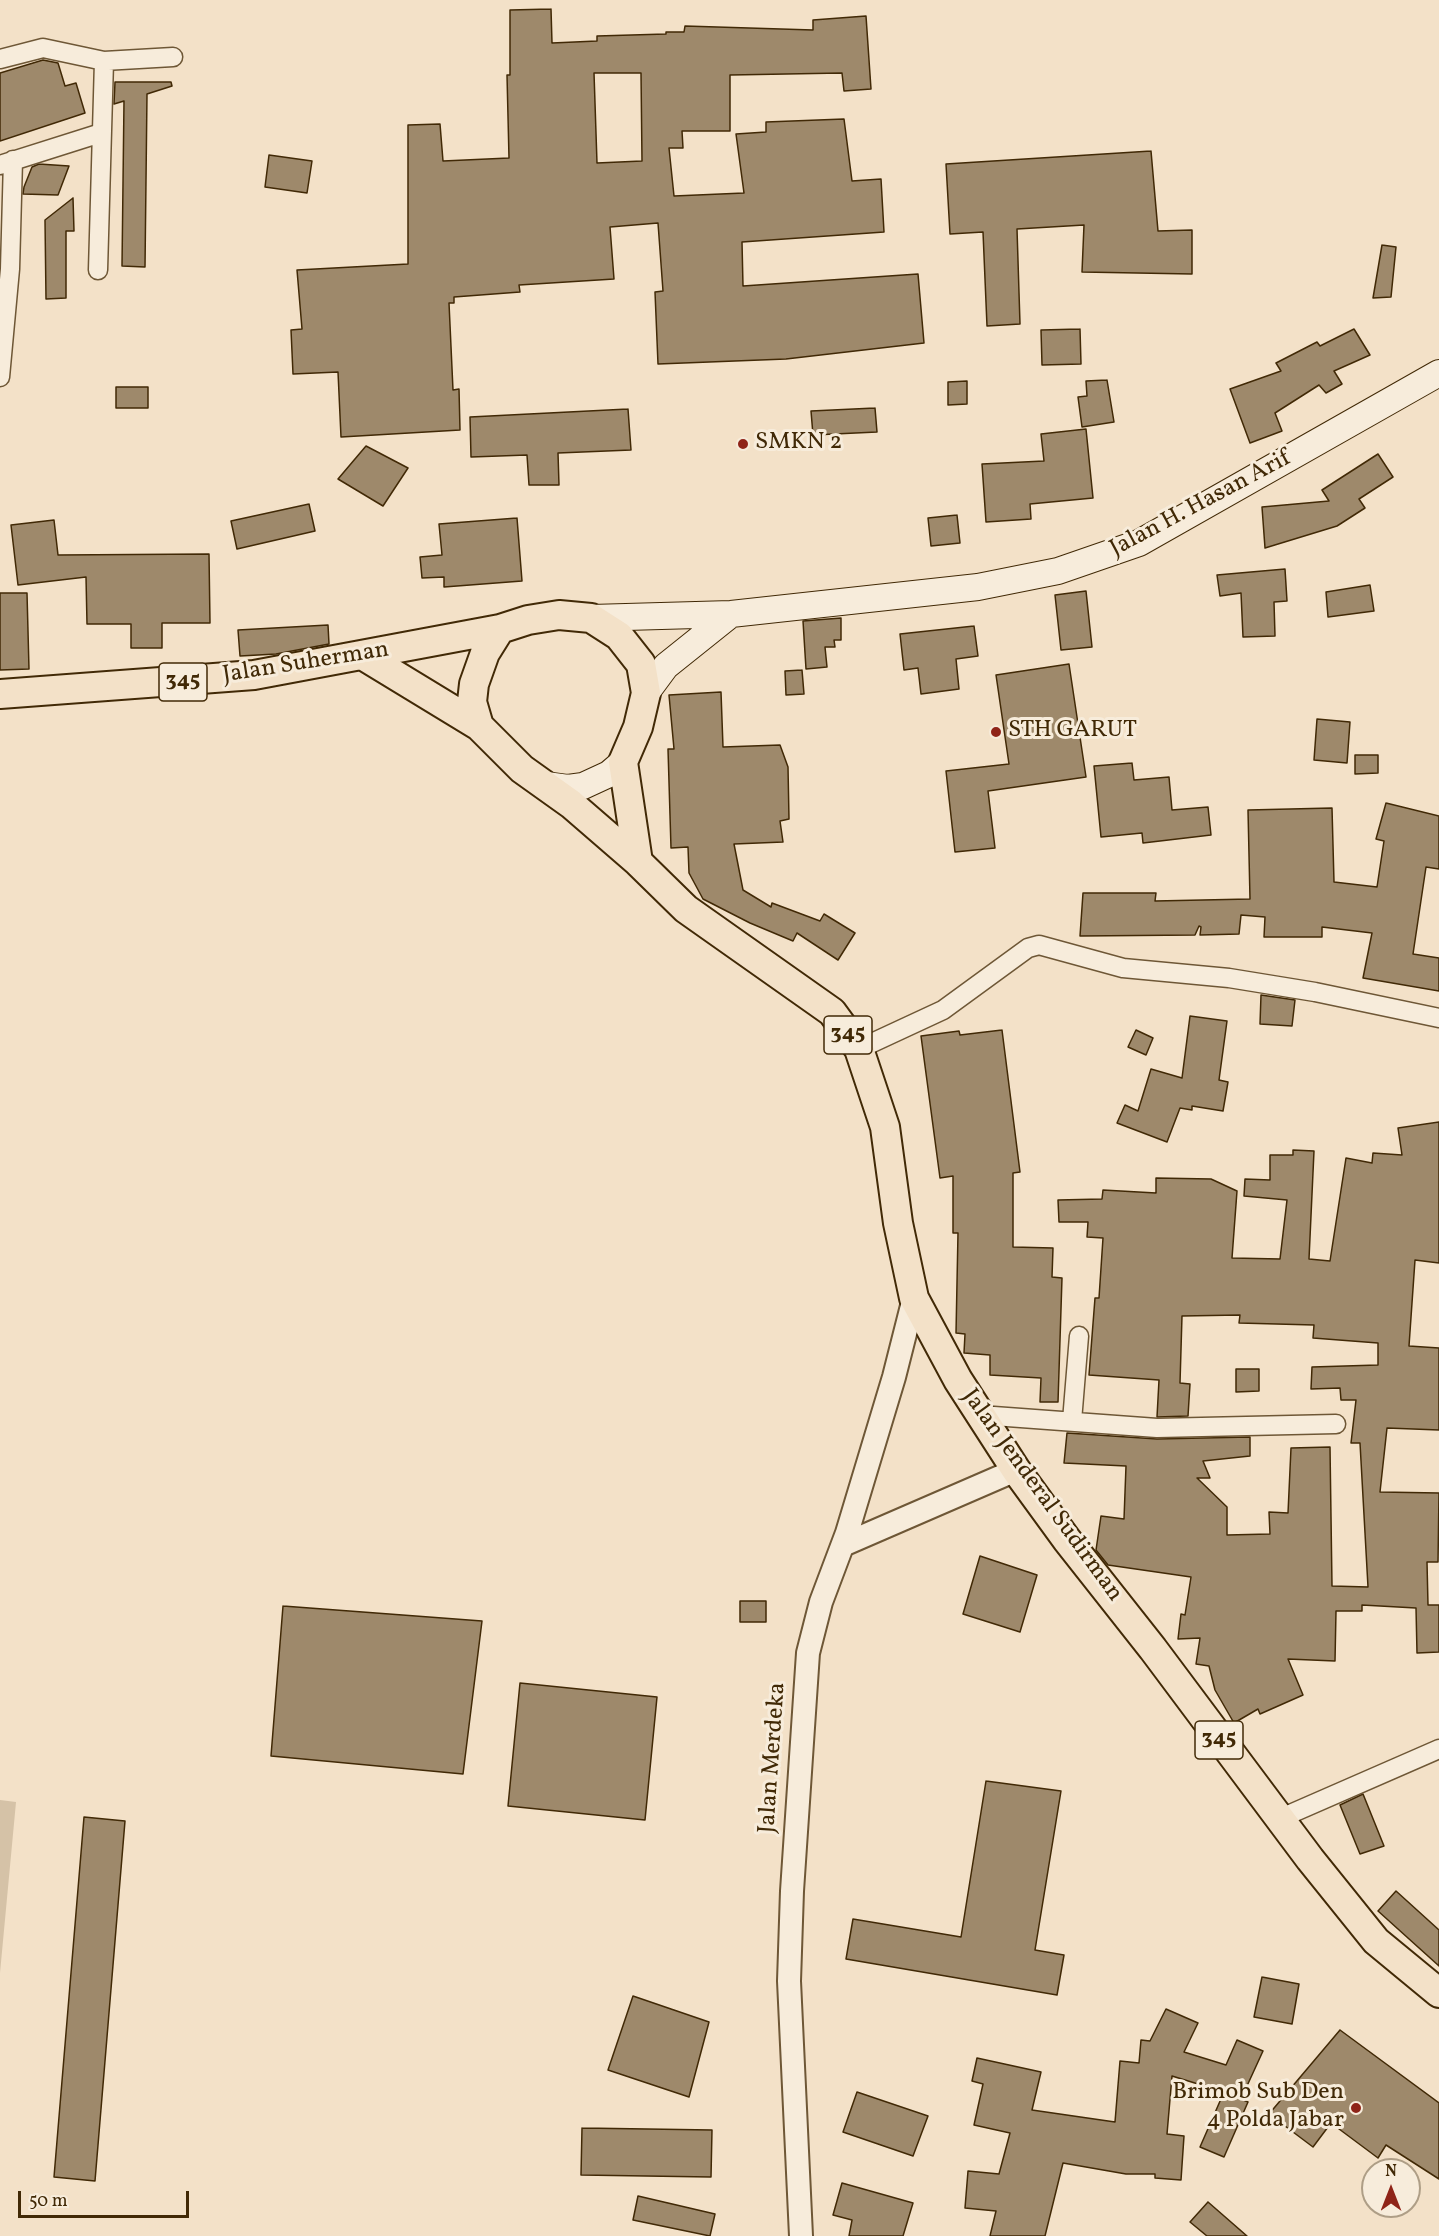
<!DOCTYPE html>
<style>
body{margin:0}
#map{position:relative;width:1439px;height:2236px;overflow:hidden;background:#f3e1c8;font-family:Vollkorn,serif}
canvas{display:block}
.north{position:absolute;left:1361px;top:2158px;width:60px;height:60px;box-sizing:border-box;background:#f7ecdb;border:2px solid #ae9e86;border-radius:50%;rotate:0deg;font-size:16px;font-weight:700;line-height:24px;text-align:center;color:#412906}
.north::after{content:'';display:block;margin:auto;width:21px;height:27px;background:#8f2418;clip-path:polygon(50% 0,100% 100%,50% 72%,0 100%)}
.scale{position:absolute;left:18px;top:2191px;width:171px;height:27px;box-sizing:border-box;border:3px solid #412906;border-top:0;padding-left:8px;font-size:18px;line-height:21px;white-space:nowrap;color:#412906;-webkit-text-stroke:4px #f7ecdb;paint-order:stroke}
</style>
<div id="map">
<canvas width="1439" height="2236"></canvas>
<div class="north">N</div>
<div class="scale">50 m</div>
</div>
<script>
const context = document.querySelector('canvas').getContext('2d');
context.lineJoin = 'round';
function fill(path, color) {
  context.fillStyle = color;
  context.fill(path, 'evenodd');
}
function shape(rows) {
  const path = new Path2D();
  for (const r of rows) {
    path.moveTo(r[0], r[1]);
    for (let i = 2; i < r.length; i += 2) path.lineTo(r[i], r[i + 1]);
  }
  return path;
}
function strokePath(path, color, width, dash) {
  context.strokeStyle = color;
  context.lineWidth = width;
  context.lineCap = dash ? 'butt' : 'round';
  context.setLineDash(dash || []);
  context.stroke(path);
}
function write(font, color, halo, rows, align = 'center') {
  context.font = font + ' Vollkorn,serif';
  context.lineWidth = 6;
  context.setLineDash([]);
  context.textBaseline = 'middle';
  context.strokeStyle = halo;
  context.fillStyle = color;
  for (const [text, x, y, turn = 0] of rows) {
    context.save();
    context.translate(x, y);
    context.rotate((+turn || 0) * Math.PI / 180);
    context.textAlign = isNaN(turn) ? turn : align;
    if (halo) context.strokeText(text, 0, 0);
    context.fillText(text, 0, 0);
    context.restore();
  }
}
const green = shape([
 [0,1800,16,1802,0,1973]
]);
const building = shape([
 [551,9,552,43,597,41,597,36,666,34,666,32,684,32,685,26,813,30,813,20,866,16,871,89,844,91,842,73,730,75,730,131,682,131,683,148,669,148,674,196,744,193,736,134,766,132,766,122,844,119,852,181,881,179,884,232,742,242,743,286,918,274,924,343,786,359,658,364,655,292,663,291,658,223,610,227,614,279,519,285,520,292,454,297,454,303,449,303,453,390,459,389,460,430,341,437,338,372,293,374,291,330,302,329,297,270,408,264,408,125,440,124,443,161,509,158,507,75,510,75,510,10,551,9],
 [594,73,641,73,642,161,597,163,594,73],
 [43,60,58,63,65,86,76,83,85,113,0,141,0,73,43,60],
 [115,82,171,82,172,86,147,94,145,267,122,266,124,101,114,104,115,82],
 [1151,151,1158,231,1192,230,1192,274,1082,272,1084,225,1017,229,1020,324,987,326,983,232,950,234,946,164,1151,151],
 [269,155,312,161,307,193,265,187,269,155],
 [39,164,69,166,58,195,23,194,24,187,32,167,39,164],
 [73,198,74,231,66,231,66,298,46,299,45,220,73,198],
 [1382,245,1396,247,1391,297,1373,298,1382,245],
 [1080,329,1081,364,1042,365,1041,330,1080,329],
 [1354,329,1370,355,1334,371,1342,384,1326,393,1319,385,1275,413,1282,431,1250,443,1230,389,1281,371,1276,363,1317,342,1320,346,1354,329],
 [1107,380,1114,422,1082,427,1078,397,1087,396,1086,381,1107,380],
 [967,381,967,404,948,405,948,382,967,381],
 [116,387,148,387,148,408,116,408,116,387],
 [875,408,877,432,813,435,811,411,875,408],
 [628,409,631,450,558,453,559,485,529,485,527,455,471,457,470,417,628,409],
 [1086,429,1093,498,1030,504,1031,519,986,522,982,464,1044,461,1041,434,1086,429],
 [366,446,408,468,383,506,338,479,366,446],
 [1378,454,1393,477,1359,499,1365,508,1337,526,1265,548,1262,507,1329,501,1322,490,1378,454],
 [309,504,315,531,237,549,231,521,309,504],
 [957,515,960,543,931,546,928,518,957,515],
 [517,518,522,581,444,587,444,577,422,578,420,557,442,555,439,524,517,518],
 [54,520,58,555,209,554,210,623,162,623,162,648,131,648,131,624,87,624,86,577,18,585,11,525,54,520],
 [1285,569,1287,601,1274,602,1275,636,1243,637,1241,593,1220,596,1217,575,1285,569],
 [1370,585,1374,611,1328,617,1326,592,1370,585],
 [1086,591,1092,647,1061,650,1055,595,1086,591],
 [0,593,27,593,29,669,0,670,0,593],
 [841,618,841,640,834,640,835,647,825,647,827,667,806,669,803,621,841,618],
 [328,625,329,644,276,654,240,656,238,630,328,625],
 [974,626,978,656,956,659,959,689,921,694,918,668,904,670,900,634,974,626],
 [1069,664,1086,777,988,791,995,848,955,852,946,771,1009,764,996,675,1069,664],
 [802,670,804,694,786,695,785,671,802,670],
 [721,692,723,747,780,745,788,767,789,819,780,821,783,842,734,844,743,890,771,907,772,903,820,921,824,914,855,933,838,960,797,933,793,941,750,923,703,899,689,873,688,847,671,848,668,749,674,749,669,695,721,692],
 [1317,719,1350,722,1347,763,1314,760,1317,719],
 [1355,755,1378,755,1378,773,1355,774,1355,755],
 [1132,763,1134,780,1169,777,1172,810,1208,807,1211,835,1143,843,1142,833,1101,837,1094,766,1132,763],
 [1386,803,1439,816,1439,869,1426,867,1413,954,1439,958,1439,991,1363,978,1372,933,1322,927,1322,937,1264,937,1265,917,1241,915,1239,934,1200,935,1201,927,1199,926,1195,935,1080,936,1083,893,1156,893,1155,901,1250,899,1248,810,1332,808,1334,882,1377,887,1384,841,1376,839,1386,803],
 [1261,995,1295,1000,1292,1026,1260,1024,1261,995],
 [1190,1016,1227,1021,1219,1080,1228,1082,1223,1111,1192,1106,1192,1110,1180,1108,1167,1142,1117,1123,1125,1105,1138,1111,1151,1069,1182,1078,1190,1016],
 [1002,1030,1020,1172,1013,1173,1013,1247,1053,1248,1052,1277,1062,1278,1058,1402,1040,1402,1041,1378,990,1375,990,1355,964,1353,965,1334,956,1333,958,1233,953,1233,953,1176,940,1178,921,1036,959,1031,960,1035,1002,1030],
 [1136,1030,1153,1038,1146,1055,1128,1047,1136,1030],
 [1439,1122,1439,1263,1415,1260,1409,1346,1439,1348,1439,1430,1387,1428,1380,1492,1439,1493,1438,1562,1427,1562,1428,1605,1439,1605,1439,1652,1417,1653,1416,1608,1362,1605,1362,1611,1336,1611,1335,1661,1288,1659,1303,1695,1260,1714,1258,1709,1234,1723,1215,1690,1209,1666,1196,1664,1200,1638,1178,1639,1181,1614,1185,1615,1191,1577,1108,1565,1096,1550,1101,1516,1124,1519,1126,1466,1064,1463,1067,1433,1157,1439,1250,1437,1250,1456,1203,1461,1210,1478,1197,1478,1227,1507,1227,1535,1270,1534,1269,1512,1288,1513,1291,1448,1330,1447,1332,1586,1368,1587,1360,1443,1351,1443,1356,1400,1341,1400,1340,1388,1311,1389,1312,1367,1378,1365,1378,1343,1313,1338,1314,1325,1239,1323,1240,1315,1182,1316,1180,1383,1190,1384,1188,1416,1157,1417,1159,1380,1089,1375,1095,1298,1099,1298,1103,1238,1087,1237,1088,1222,1059,1222,1058,1200,1102,1199,1103,1190,1156,1193,1156,1178,1211,1179,1237,1191,1232,1258,1280,1259,1287,1200,1244,1196,1245,1179,1270,1180,1270,1155,1293,1155,1293,1150,1314,1151,1309,1259,1330,1261,1346,1158,1372,1163,1373,1153,1402,1155,1398,1128,1439,1122],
 [1236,1369,1259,1369,1259,1391,1236,1392,1236,1369],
 [980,1556,1037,1575,1020,1632,963,1614,980,1556],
 [740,1601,766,1601,766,1622,740,1622,740,1601],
 [283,1606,482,1621,463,1774,271,1756,283,1606],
 [520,1683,657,1697,645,1820,508,1806,520,1683],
 [986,1781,1061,1791,1035,1950,1064,1955,1057,1995,846,1959,853,1919,961,1937,986,1781],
 [1363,1794,1384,1846,1360,1854,1340,1805,1363,1794],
 [84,1817,125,1821,95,2181,54,2177,84,1817],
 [1396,1891,1439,1930,1439,1966,1378,1911,1396,1891],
 [1262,1977,1299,1984,1292,2024,1254,2017,1262,1977],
 [633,1996,709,2022,689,2097,608,2070,633,1996],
 [1166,2009,1198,2023,1184,2052,1226,2065,1237,2040,1263,2051,1241,2099,1248,2102,1224,2157,1200,2147,1224,2092,1172,2076,1167,2134,1184,2136,1181,2180,1155,2178,1155,2174,1126,2174,1063,2163,1045,2236,990,2236,996,2211,965,2208,968,2171,999,2174,1010,2133,974,2125,983,2084,972,2081,977,2058,1041,2072,1032,2110,1115,2122,1120,2061,1139,2063,1141,2040,1150,2041,1166,2009],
 [1340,2030,1439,2103,1439,2179,1386,2145,1378,2158,1331,2123,1313,2147,1269,2114,1340,2030],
 [857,2092,928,2116,913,2156,843,2132,857,2092],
 [582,2128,712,2130,711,2177,581,2175,582,2128],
 [842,2183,913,2203,903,2236,849,2236,852,2220,833,2215,842,2183],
 [638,2196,715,2214,710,2236,633,2220,638,2196],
 [1208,2202,1247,2236,1207,2236,1190,2222,1208,2202]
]);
const minor = shape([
 [0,59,43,48,104,61,98,270],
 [104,61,173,57],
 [0,165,101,133],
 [0,377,10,269,13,160],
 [859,1049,943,1010,1028,948,1039,945,1123,968,1229,978,1315,992,1439,1018],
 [980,1415,1157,1428,1336,1424],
 [1072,1421,1079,1336],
 [1281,1818,1439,1749]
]);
const tertiary = shape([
 [843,1545,1016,1470],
 [801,2236,789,1981,792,1891,808,1653,821,1602,847,1533,894,1377,914,1298]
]);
const secondary = shape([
 [591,618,731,614,978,587,1058,571,1139,543,1439,373],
 [646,693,666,666,731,614],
 [546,785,568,788,583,786,609,774,623,762]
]);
const primary = shape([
 [364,656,479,726],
 [0,694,254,675,500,629],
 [638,862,623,762,638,727,646,693,641,664,619,636,591,618,559,615,528,620,500,629,485,653,474,684,472,702,479,726,522,769,571,804,638,862,686,909,832,1012,859,1049,885,1127,898,1223,914,1298,958,1380,1016,1470,1067,1540,1153,1649,1310,1859,1376,1941,1439,1993]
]);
const markers = [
 [743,444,6,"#8f2418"],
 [996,732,6,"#8f2418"],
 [1356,2108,6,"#8f2418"]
];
const shields = [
 [183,682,48],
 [848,1035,48],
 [1219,1740,48]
];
const shieldNames = [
 ["345",183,682],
 ["345",848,1035],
 ["345",1219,1740]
];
const poiNames = [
 ["SMKN 2",755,444],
 ["STH GARUT",1008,732],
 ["Brimob Sub Den",1344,2094,"right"],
 ["4 Polda Jabar",1344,2122,"right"]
];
const streetNames = [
 ["Jalan H. Hasan Arif",1201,505,-28],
 ["Jalan Suherman",306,664,-9],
 ["Jalan Jenderal Sudirman",1041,1496,54],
 ["Jalan Merdeka",774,1758,-86]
];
fill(green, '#d5c2a7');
fill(building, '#9e896b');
strokePath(building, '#412906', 1.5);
strokePath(minor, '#6e5736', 21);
strokePath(tertiary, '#6e5736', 26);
strokePath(secondary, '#412906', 28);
strokePath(primary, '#412906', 32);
strokePath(minor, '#f7ecdb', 18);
strokePath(tertiary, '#f7ecdb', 22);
strokePath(secondary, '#f7ecdb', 26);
strokePath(primary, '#f3e1c8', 28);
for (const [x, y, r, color] of markers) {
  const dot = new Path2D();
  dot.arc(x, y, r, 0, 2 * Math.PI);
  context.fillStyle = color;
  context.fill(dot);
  strokePath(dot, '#f7ecdb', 2);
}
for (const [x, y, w] of shields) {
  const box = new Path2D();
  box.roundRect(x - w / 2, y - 19, w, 38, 4.5);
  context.fillStyle = '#f7ecdb';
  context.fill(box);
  strokePath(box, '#412906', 1.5);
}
write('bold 22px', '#412906', null, shieldNames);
write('24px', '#412906', '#f7ecdb', poiNames, 'left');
write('24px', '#412906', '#f7ecdb', streetNames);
</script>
